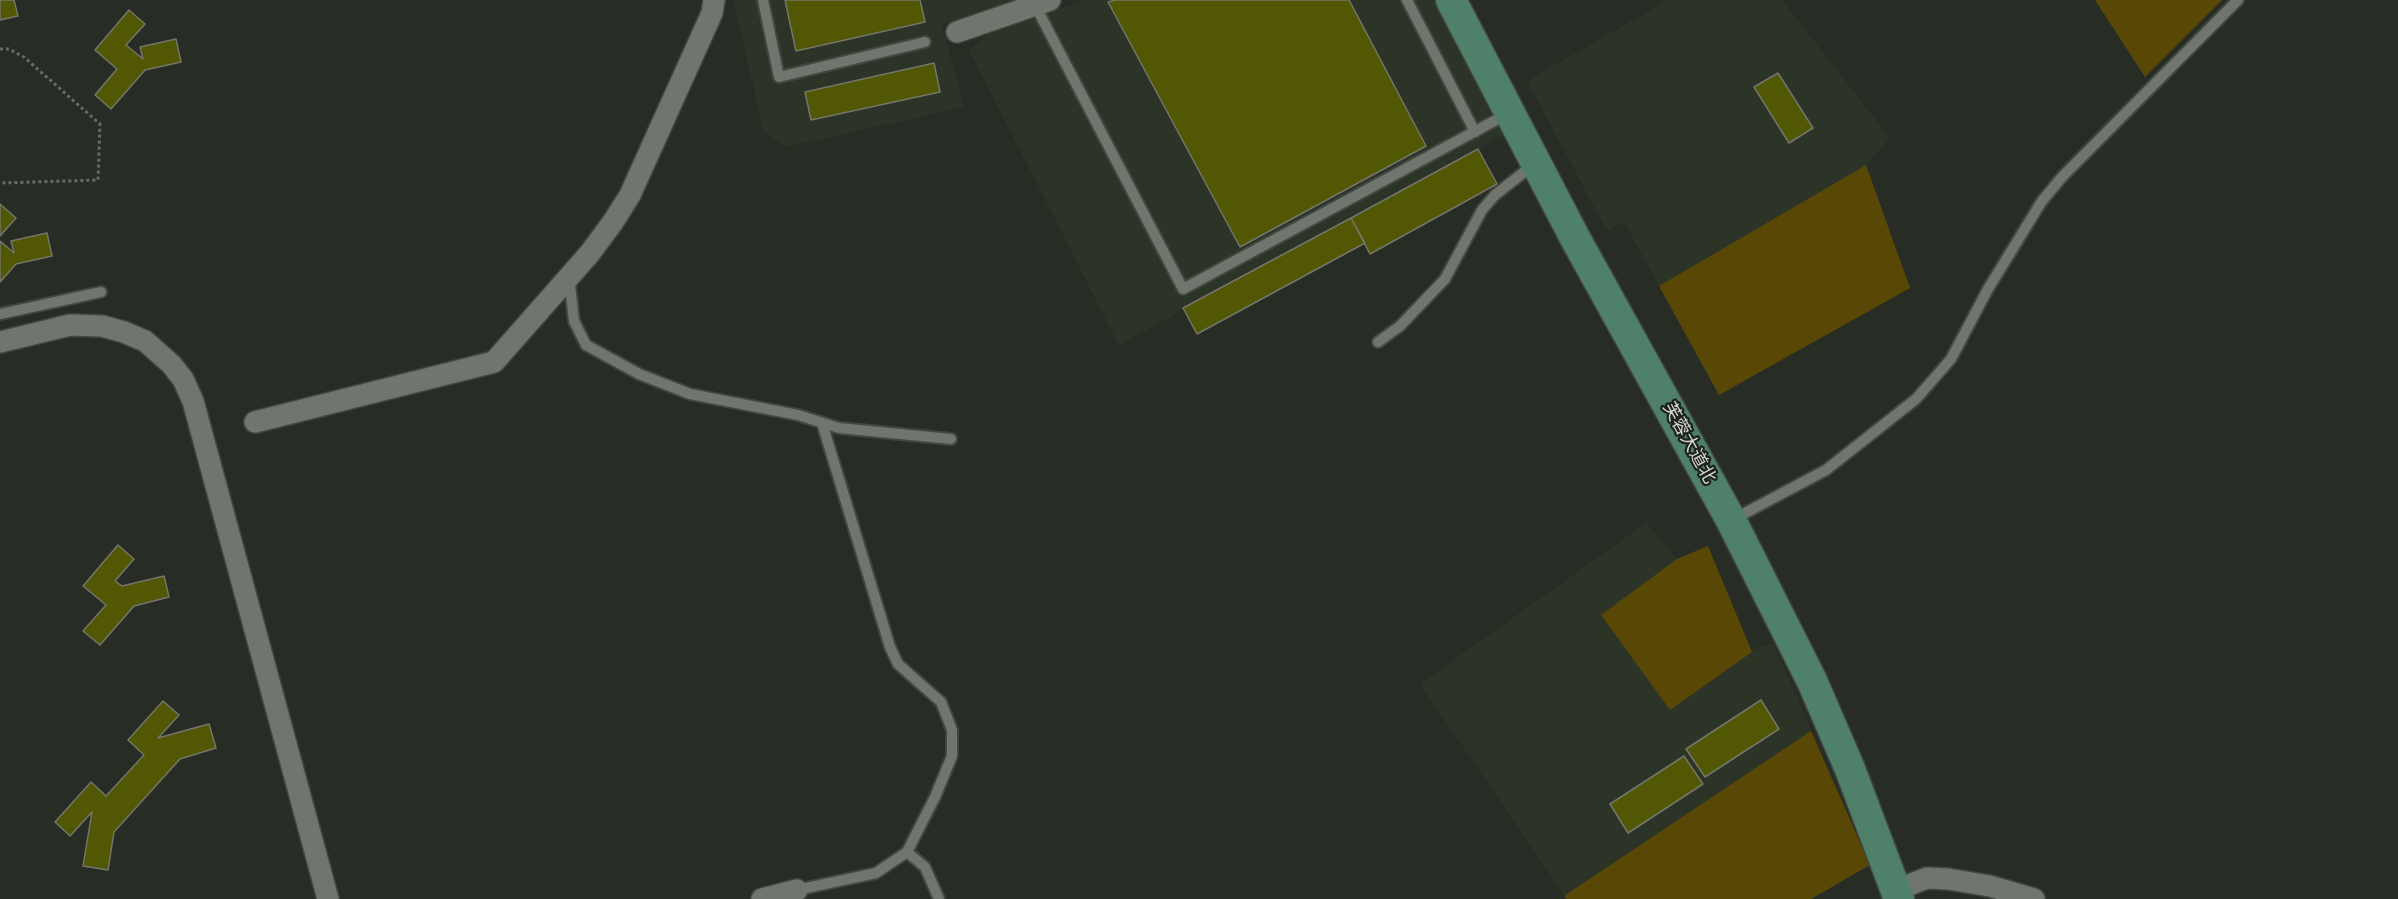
<!DOCTYPE html>
<meta charset="utf-8">
<style>
body{margin:0}
canvas{display:block;background:#272c25}
</style>
<canvas width="2398" height="899"></canvas>
<script>
const context = document.querySelector('canvas').getContext('2d');
context.lineJoin = 'round';
function fill(path, color) {
  context.fillStyle = color;
  context.fill(path, 'evenodd');
}
function shape(rows) {
  const path = new Path2D();
  for (const r of rows) {
    path.moveTo(r[0], r[1]);
    for (let i = 2; i < r.length; i += 2) path.lineTo(r[i], r[i + 1]);
  }
  return path;
}
function strokePath(path, color, width, dash) {
  context.strokeStyle = color;
  context.lineWidth = width;
  context.lineCap = dash ? 'butt' : 'round';
  context.setLineDash(dash || []);
  context.stroke(path);
}
function write(font, color, halo, rows, align = 'center') {
  context.font = font + ' "Open Sans","Noto Sans SC",sans-serif';
  context.lineWidth = 4.5;
  context.setLineDash([]);
  context.textBaseline = 'middle';
  context.strokeStyle = halo;
  context.fillStyle = color;
  for (const [text, x, y, turn = 0] of rows) {
    context.save();
    context.translate(x, y);
    context.rotate((+turn || 0) * Math.PI / 180);
    context.textAlign = isNaN(turn) ? turn : align;
    if (halo) context.strokeText(text, 0, 0);
    context.fillText(text, 0, 0);
    context.restore();
  }
}
const built = shape([
 [733,0,1015,0,942,25,964,107,786,147,764,132],
 [1085,0,1435,0,1505,134,1119,345,969,50,993,30],
 [1668,0,1782,0,1890,138,1866,165,1910,288,1719,395,1624,222,1607,231,1527,81],
 [1646,523,1677,559,1708,546,1751,651,1773,643,1870,865,1811,899,1567,899,1420,684]
]);
const green = shape([
 [2095,0,2222,0,2145,77],
 [1866,165,1910,288,1719,395,1659,286],
 [1708,546,1752,652,1670,710,1601,615,1677,559],
 [1811,731,1870,865,1811,899,1567,899,1564,896]
]);
const building = shape([
 [0,0,14,0,18,16,0,20,0,0],
 [785,0,920,0,925,22,796,51,785,0],
 [1115,0,1349,0,1426,146,1240,247,1108,2,1115,0],
 [129,10,145,24,126,45,143,59,140,47,176,39,181,62,145,70,111,109,95,95,117,69,95,50,129,10],
 [934,63,940,92,811,120,805,92,934,63],
 [1778,73,1813,128,1789,143,1754,87,1778,73],
 [1478,149,1497,184,1370,254,1351,218,1478,149],
 [0,204,16,218,0,236,0,204],
 [1351,218,1365,243,1197,334,1183,308,1351,218],
 [47,233,52,256,16,264,0,282,0,241,14,253,11,241,47,233],
 [118,545,134,559,115,581,122,586,164,576,169,597,134,606,100,645,83,631,106,605,83,586,118,545],
 [1761,700,1779,729,1705,777,1686,749,1761,700],
 [163,701,179,715,158,738,209,724,216,748,180,759,114,832,108,870,83,866,92,812,70,836,55,822,91,782,106,796,144,755,128,740,163,701],
 [1684,756,1703,784,1628,833,1610,804,1684,756]
]);
const path = shape([
 [0,49,9,49,24,57,100,124,98,180,0,183]
]);
const service = shape([
 [763,0,779,77,925,42],
 [1407,0,1475,132],
 [1035,5,1183,289,1509,113],
 [569,276,574,321,586,345,639,374,690,394,798,415,839,428,951,439],
 [0,314,101,292],
 [1378,342,1400,326,1445,279,1482,210,1495,195,1533,165],
 [1732,520,1826,470,1916,399,1951,359,1988,289,2042,201,2062,177,2238,0],
 [907,852,925,867,939,899],
 [797,890,876,873,907,852,935,797,952,756,952,730,941,702,898,664,890,647,822,423]
]);
const minor = shape([
 [957,32,1050,0],
 [0,342,70,325,102,326,124,332,145,341,171,364,183,379,193,401,328,899],
 [255,422,494,362,590,253,613,222,630,195,712,13,714,0],
 [1896,890,1927,878,1948,879,1990,886,2034,899],
 [762,899,797,890]
]);
const secondary = shape([
 [1451,0,1575,238,1731,520,1812,681,1850,769,1899,899]
]);
const streetNames = [
 ["芙蓉大道北",1689,443,61]
];
fill(built, '#2b3427');
fill(green, '#594805');
fill(building, '#515703');
strokePath(building, '#74756b', 1.5);
strokePath(service, '#434741', 14);
strokePath(minor, '#434741', 24);
strokePath(secondary, '#434741', 33);
strokePath(path, '#676c65', 3, [3, 3]);
strokePath(service, '#70766d', 10);
strokePath(minor, '#70766d', 21);
strokePath(secondary, '#4f8069', 30);
write('18px', '#d3d7d2', '#1e231b', streetNames);
</script>
